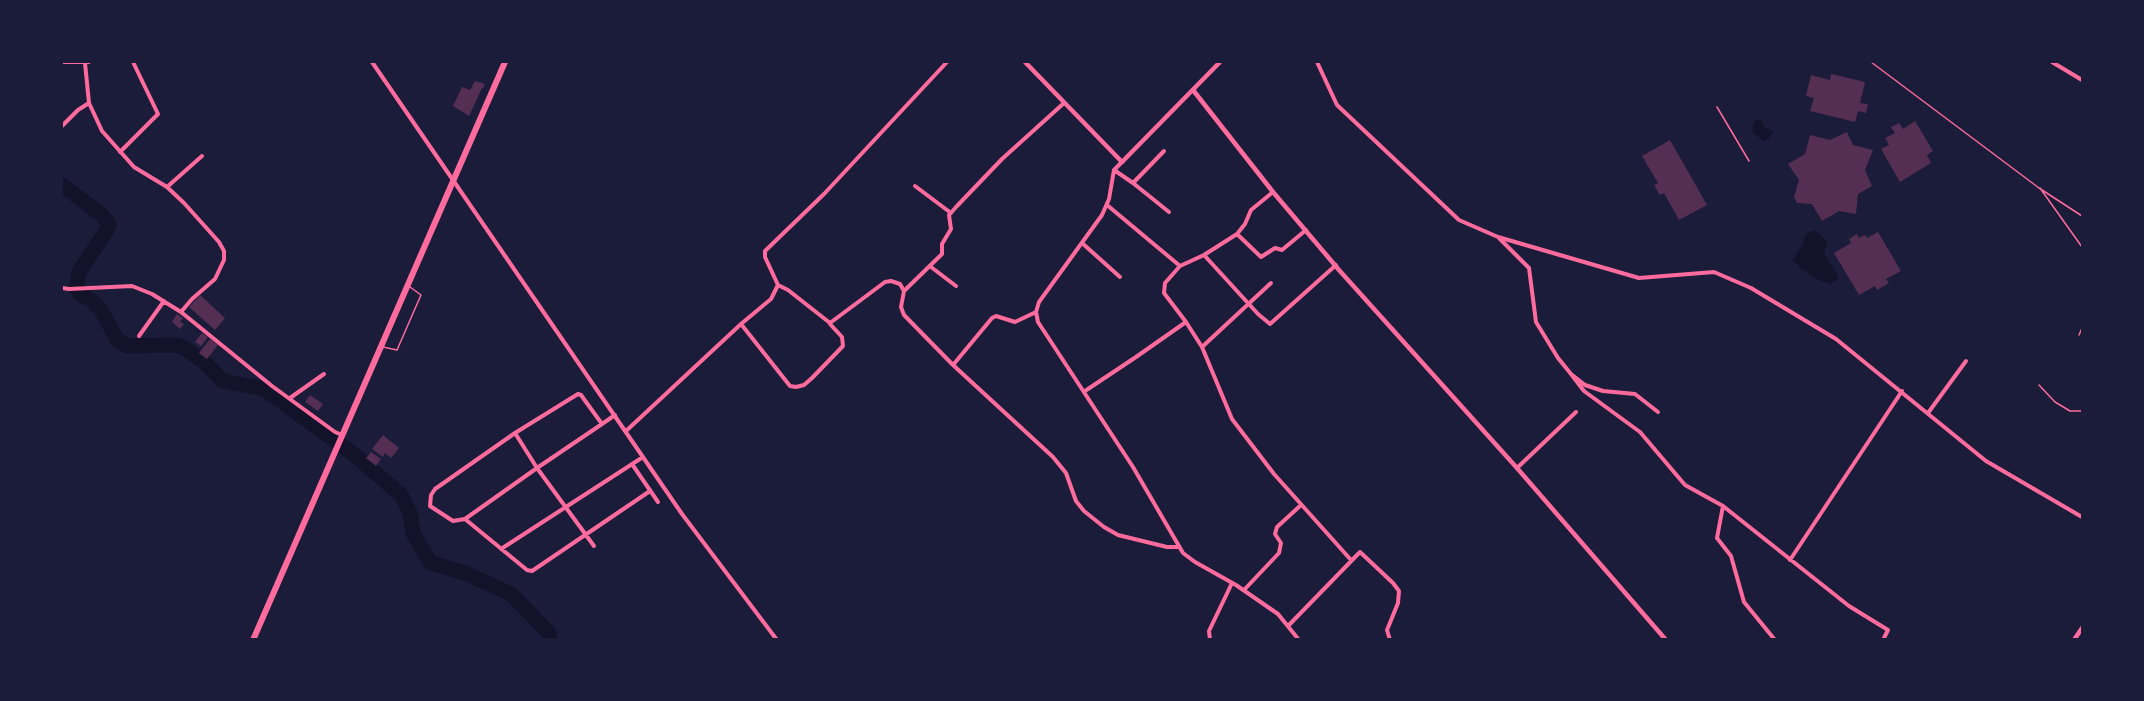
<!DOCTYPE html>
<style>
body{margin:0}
#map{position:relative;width:2144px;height:701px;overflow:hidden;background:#1b1b3a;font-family:Overpass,sans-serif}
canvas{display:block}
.frame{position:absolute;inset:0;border:63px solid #1b1b3a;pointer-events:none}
</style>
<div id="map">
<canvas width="2144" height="701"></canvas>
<div class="frame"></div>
</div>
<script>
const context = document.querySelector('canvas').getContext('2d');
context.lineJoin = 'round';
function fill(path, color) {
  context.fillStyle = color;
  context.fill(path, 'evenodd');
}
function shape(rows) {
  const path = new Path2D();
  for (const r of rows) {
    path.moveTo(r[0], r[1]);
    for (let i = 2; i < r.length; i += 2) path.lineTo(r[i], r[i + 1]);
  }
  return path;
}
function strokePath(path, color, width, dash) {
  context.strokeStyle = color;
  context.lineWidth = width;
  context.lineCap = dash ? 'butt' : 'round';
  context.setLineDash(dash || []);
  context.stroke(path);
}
const water = shape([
 [1760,119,1764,127,1774,132,1767,140,1763,141,1753,132,1753,124,1755,121],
 [1813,230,1821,235,1827,243,1824,253,1839,278,1831,284,1819,280,1800,268,1793,260,1803,244,1805,236]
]);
const river = shape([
 [62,185,102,215,109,224,107,230,79,272,76,287,80,294,91,300,101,310,117,339,127,346,176,345,183,347,204,362,223,381,260,388,271,394,356,456,401,495,410,513,413,533,431,563,465,573,511,594,549,633,550,640]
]);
const building = shape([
 [1831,74,1865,82,1860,103,1868,104,1866,113,1858,111,1855,122,1810,111,1814,98,1806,96,1811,75,1830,80],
 [475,81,485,84,483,88,482,88,469,116,453,106,462,87,470,90],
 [1915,121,1933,151,1927,155,1931,163,1900,182,1881,149,1889,145,1885,138,1895,133,1891,127,1899,123,1903,129],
 [1847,132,1853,145,1873,150,1865,170,1872,186,1858,194,1856,214,1839,211,1822,221,1812,204,1797,203,1794,197,1799,180,1788,164,1805,154,1810,135,1830,140],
 [1670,140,1707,205,1679,220,1664,193,1660,195,1654,185,1658,183,1642,156],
 [1878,232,1901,271,1886,279,1889,283,1877,290,1875,286,1859,295,1834,253,1851,243,1849,239,1857,234,1859,238,1865,235,1867,238],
 [200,295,225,318,215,330,189,307],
 [177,314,183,318,180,322,184,324,180,329,172,322],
 [202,333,208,337,201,346,195,342],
 [210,339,218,345,207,359,199,353],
 [310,395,323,404,318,411,305,402],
 [383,435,399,448,391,458,385,453,383,457,372,449],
 [371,452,381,459,376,466,366,458]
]);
const service = shape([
 [1871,62,2039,188,2082,216],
 [1717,107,1749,161],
 [2040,188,2082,247],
 [2079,335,2082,328],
 [383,347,397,350,421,295,410,287],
 [2039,385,2055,402,2070,411,2082,411]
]);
const minor = shape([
 [62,62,89,62],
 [372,62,682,514,777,640],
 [1317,62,1337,105,1459,220,1498,237,1639,278,1714,272,1751,288,1836,339,1986,461,2082,517],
 [2052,62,2082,80],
 [85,63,89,103,102,131,134,167,167,187,184,203,219,242,224,251,224,260,215,279,192,299,181,312],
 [62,126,78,110,89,103],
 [120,152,158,114,133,62],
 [1122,162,1114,170,1109,199,1102,215,1039,302,1036,312,1038,322,1133,467,1183,553,1195,562,1236,585,1278,614,1299,640],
 [1114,170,1133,183,1169,212],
 [1133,183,1164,151],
 [915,186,951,213],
 [167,187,202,156],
 [1107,205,1180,266,1165,283,1164,293,1186,322,1202,347,1232,419,1274,474,1351,560],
 [1237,234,1261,257,1275,248,1282,250,1306,230],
 [1499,238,1529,268,1536,322,1558,358,1571,374,1585,385,1603,391,1635,394,1658,412],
 [1082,243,1120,277],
 [1204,255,1258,314,1270,324,1336,265],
 [1180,266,1204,255,1237,234,1245,224,1251,210,1273,192],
 [931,267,956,286],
 [778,285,788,290,830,323,885,282,891,281,900,284,904,291,901,307,904,315,953,365,1053,457,1066,473,1076,501,1084,511,1104,527,1118,535,1167,547,1179,547],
 [62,288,69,289,132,286,152,294,181,312,272,386,335,432,342,435],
 [904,291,942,254,942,244,951,229,949,215,957,206,1002,159,1064,103],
 [741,324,790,386,796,387,804,385,812,378,843,346,842,337,830,324],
 [139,336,164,301],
 [1202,347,1271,283],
 [953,365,992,318,996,316,1015,322,1036,312],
 [1571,374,1584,391,1640,432,1685,485,1723,506,1849,606,1888,630,1883,640],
 [1085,391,1136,357,1186,322],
 [290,398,324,374],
 [1928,413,1966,361],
 [602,424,581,395,578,394,515,433,435,489,431,495,430,506,453,521,465,519,537,468,602,424,615,415],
 [626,431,741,324,771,299,778,285,765,257,765,251,824,194,947,62],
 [515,433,537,468,594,546],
 [632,464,658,502],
 [1517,468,1576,412],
 [1723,506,1717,538,1731,556,1744,602,1775,640],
 [465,519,527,570,532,571,650,491],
 [501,549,643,457],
 [1790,560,1902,391],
 [1244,590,1279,553,1281,543,1275,534,1277,527,1301,505],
 [1289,625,1360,552,1393,583,1399,591,1398,603,1387,630,1390,640],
 [1210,640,1209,631,1232,583]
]);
const tertiary = shape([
 [1025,62,1122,162,1220,62],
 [1193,90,1273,192,1339,270,1517,468,1666,640],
 [2074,640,2082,628]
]);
const trunk = shape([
 [253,640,505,62]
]);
fill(water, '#12122b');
strokePath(river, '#12122b', 15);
fill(building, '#542f53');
strokePath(service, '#ff6b9d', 1.5);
strokePath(minor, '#ff6b9d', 4);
strokePath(tertiary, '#ff6b9d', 4.5);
strokePath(trunk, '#ff6b9d', 6);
</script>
